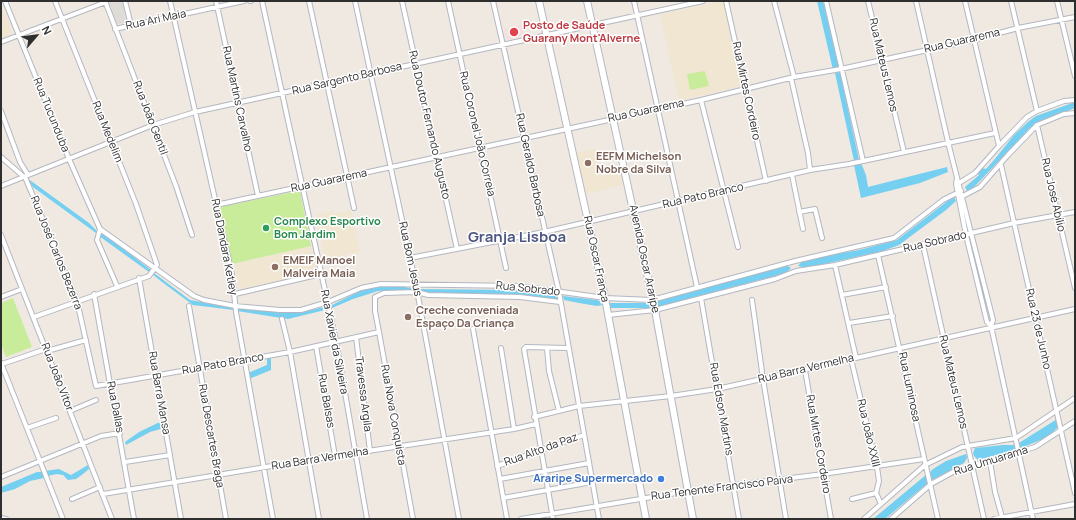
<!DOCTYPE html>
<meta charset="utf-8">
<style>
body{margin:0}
#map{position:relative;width:1076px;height:520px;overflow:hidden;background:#efe9e1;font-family:Manrope,sans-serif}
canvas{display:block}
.frame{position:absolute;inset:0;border:2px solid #2e2e2e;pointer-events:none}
.north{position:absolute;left:16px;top:16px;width:40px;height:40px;-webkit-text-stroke:3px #fff;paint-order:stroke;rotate:62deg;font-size:11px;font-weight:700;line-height:16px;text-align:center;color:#2e2e2e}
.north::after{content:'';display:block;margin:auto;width:14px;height:18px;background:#2e2e2e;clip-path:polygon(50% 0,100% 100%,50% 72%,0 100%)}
</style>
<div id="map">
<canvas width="1076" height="520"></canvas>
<div class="frame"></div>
<div class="north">N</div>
</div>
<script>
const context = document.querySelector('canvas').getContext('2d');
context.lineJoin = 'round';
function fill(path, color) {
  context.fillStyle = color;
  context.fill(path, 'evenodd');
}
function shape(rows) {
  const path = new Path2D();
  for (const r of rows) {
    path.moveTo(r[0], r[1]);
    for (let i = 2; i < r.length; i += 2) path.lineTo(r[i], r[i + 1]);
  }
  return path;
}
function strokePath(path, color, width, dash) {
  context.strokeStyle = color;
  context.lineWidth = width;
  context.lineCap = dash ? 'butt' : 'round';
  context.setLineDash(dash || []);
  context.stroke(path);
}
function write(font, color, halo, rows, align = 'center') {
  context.font = font + ' Manrope,sans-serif';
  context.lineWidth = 3;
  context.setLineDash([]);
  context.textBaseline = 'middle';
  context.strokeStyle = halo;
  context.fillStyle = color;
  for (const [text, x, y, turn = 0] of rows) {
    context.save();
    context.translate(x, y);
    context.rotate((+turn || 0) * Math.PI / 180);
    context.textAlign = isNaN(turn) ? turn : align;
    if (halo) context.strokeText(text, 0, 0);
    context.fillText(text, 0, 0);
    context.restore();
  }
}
const education = shape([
 [723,1,741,86,679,101,660,14],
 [1,2,12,33,1,39],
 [596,149,602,176,620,172,623,185,585,194,576,153],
 [351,210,360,252,325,260,316,215,332,211,333,214],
 [311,246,316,269,314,272,242,289,239,287,234,264]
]);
const medical = shape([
 [522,25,525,35,509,39,506,38,504,29]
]);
const pitch = shape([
 [705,71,709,86,690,90,687,74],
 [298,191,300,191,311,246,232,264,219,209,220,207],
 [13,298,32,347,6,357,1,344,1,303]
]);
const plaza = shape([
 [108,1,122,1,127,23,117,24]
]);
const water = shape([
 [817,1,823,1,839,68,833,70],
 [840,72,859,160,854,161,835,73],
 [1075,102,1075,108,1037,123,1030,128,977,184,970,191,967,191,965,187,979,175,978,173,982,168,986,169,994,160,1014,135,1029,121,1036,116],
 [861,163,866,175,868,187,947,167,948,172,920,183,861,198,854,165],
 [27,178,89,223,97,231,96,233,33,187],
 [954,196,956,201,946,210,899,245,883,251,806,268,798,266,803,260,859,250,897,240],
 [100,233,109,238,151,270,149,272,99,236],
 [786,265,791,268,786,273,657,307,655,302,673,297,687,290],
 [154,273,190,300,233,308,234,310,193,305,162,282,152,274],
 [400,286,414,289,415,291,402,290,378,291,353,299,332,308,332,305,360,291,378,287],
 [418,289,516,290,557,296,558,301,520,295,418,292],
 [563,296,597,300,601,302,602,305,597,306,579,303,564,300],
 [608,303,650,303,652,308,609,308],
 [324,307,325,310,288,319,237,311,237,308,299,313],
 [271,357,271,370,249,379,248,373,267,365,267,358],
 [1057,419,1058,427,1048,437,1021,448,1019,443],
 [162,421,164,428,150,432,126,445,125,442,139,432],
 [1003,445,1016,445,1018,449,978,460,974,456,973,453,975,448],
 [966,454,967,458,964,463,932,480,930,472,933,469,946,461],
 [88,465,89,469,83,474,76,479,68,480,63,475,57,474,47,476,45,471,59,469,71,475],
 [37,472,42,472,44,478,30,481,15,489,1,493,1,487],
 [927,474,929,482,885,519,873,519]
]);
const street = shape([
 [5,1,69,159,100,229],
 [105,1,176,186,192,235],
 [125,1,131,25],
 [170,1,232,274,236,312,273,519],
 [216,1,258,196],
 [250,1,251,1],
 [262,1,336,341,367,519],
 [309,1,354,208],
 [355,1,416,285,459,519],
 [402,1,457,249],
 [448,1,506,268],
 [493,1,559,292,599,519],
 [634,1,697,287],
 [726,1,766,181],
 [774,1,794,77],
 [826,1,863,161],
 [868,1,904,152],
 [916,1,948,142,993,320,991,326,1033,519],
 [965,1,999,146],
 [1011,1,1037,111],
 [1057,1,1075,76],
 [115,29,244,1],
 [1,42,106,2],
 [791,78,808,153,810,170],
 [701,100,738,247],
 [1,111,20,162,28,175],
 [1037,125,1075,288],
 [1,157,24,177],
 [1001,165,1075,493],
 [792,175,803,229],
 [25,177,77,301,96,386,290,352,379,332],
 [957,178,956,184,966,235,987,322,991,326],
 [959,183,975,173,999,146,1027,117,1037,111,1064,101,1075,100],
 [1,186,153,125,195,112,703,1],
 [961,197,980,187,1008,155,1037,125,1064,114,1075,113],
 [216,205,701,100,794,77,841,69,973,40,1018,28,1075,17],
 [799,212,815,209,822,238],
 [100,229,194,296,204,300,235,306,280,310,301,310,328,302,361,288,381,284,519,286,605,298,652,300,795,261,894,238,943,200,961,191],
 [100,229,97,240,117,286],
 [1,235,112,519],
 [923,245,984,519],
 [878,255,938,519],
 [410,258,544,232,810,170,849,164,995,133],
 [835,265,856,358],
 [139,278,181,519],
 [94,294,134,519],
 [235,294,321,274],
 [842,295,886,287],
 [1,297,22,289],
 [701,298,739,519],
 [752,300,763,379,786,519],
 [189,306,226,519],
 [608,315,655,310,775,279,796,271,835,265,1014,223,1075,212],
 [34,317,149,276,157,265,136,204,55,1],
 [282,319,290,352,319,519],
 [849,323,893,316],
 [473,329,507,519],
 [356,337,370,451],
 [316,346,335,456],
 [501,348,514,429],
 [547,348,549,371,559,411],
 [47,351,86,340],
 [851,359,877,467,879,481,876,493,881,504],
 [1,363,63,519],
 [2,364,46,349],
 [805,370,831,519],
 [70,411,96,400],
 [534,417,579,406,671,396,717,389,1075,309],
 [27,428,56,418],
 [990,461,995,492,1002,517],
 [125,462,170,455],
 [497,466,584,435],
 [1,477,101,436,120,433],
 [500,479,589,463],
 [103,494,308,460,514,429,536,424],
 [503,498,592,482],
 [72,499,100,487],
 [852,499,876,493],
 [1,518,6,519],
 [413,519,379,332,375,311,375,297,384,293,417,292,428,295,520,297,560,302],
 [521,519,688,491,823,474,924,459],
 [553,519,524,349,526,347,568,348],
 [864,519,925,465,962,447,1016,438,1075,398],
 [891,519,931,484,953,472,1035,447,1075,421],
 [994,519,1075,504]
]);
const secondary = shape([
 [539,1,605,298,646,519],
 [587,1,655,310,693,519]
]);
const markers = [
 [514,32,5,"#e0444e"],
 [588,163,4,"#8d6e63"],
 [266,228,4,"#2e9e5b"],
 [275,267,4,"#8d6e63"],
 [408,317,4,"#8d6e63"],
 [661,479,4,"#3f7fe0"]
];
const streetNames = [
 ["Rua Ari Maia",156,20,-12],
 ["Rua Guararema",962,41,-13],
 ["Rua Mateus Lemos",883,65,77],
 ["Rua Sargento Barbosa",347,79,-13],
 ["Rua Mirtes Cordeiro",746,91,78],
 ["Rua Martins Carvalho",237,99,78],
 ["Rua Guararema",646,111,-12],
 ["Rua Tucunduba",51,115,68],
 ["Rua João Gentil",150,118,69],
 ["Rua Doutor Fernando Augusto",429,125,77],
 ["Rua Medelim",107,132,68],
 ["Rua Coronel João Correia",477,134,77],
 ["Rua Geraldo Barbosa",530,165,78],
 ["Rua Guararema",329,181,-12],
 ["Rua José Abílio",1053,195,77],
 ["Rua Pato Branco",703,196,-13],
 ["Rua Sobrado",935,242,-13],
 ["Rua Dandara Ketley",224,247,79],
 ["Rua José Carlos Bezerra",56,253,68],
 ["Rua Bom Jesus",410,259,78],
 ["Rua Oscar França",596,259,78],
 ["Avenida Oscar Araripe",644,259,78],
 ["Rua Sobrado",528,289,6],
 ["Rua 23 de Junho",1038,329,77],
 ["Rua Xavier da Silveira",334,342,79],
 ["Rua Pato Branco",223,364,-10],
 ["Rua Barra Vermelha",806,369,-13],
 ["Rua João Vítor",57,377,69],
 ["Rua Mateus Lemos",953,382,77],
 ["Rua Luminosa",909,387,78],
 ["Rua Barra Mansa",159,393,80],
 ["Travessa Argila",363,394,83],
 ["Rua Balsas",326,401,80],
 ["Rua Dallas",115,407,79],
 ["Rua Edson Martins",721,409,80],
 ["Rua Nova Conquista",393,415,80],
 ["Rua João XXIII",868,433,77],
 ["Rua Descartes Braga",211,436,80],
 ["Rua Mirtes Cordeiro",818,444,80],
 ["Rua Alto da Paz",541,450,-20],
 ["Rua Barra Vermelha",320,459,-9],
 ["Rua Umuarama",991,461,-17],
 ["Rua Tenente Francisco Paiva",722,488,-7]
];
const healthNames = [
 ["Posto de Saúde",523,26],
 ["Guarany Mont'Alverne",523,39]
];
const educationNames = [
 ["EEFM Michelson",596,157],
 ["Nobre da Silva",596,170],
 ["EMEIF Manoel",283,261],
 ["Malveira Maia",283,274],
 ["Creche conveniada",416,311],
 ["Espaço Da Criança",416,324]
];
const leisureNames = [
 ["Complexo Esportivo",274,222],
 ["Bom Jardim",274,235]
];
const shopNames = [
 ["Araripe Supermercado",653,479]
];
const districtNames = [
 ["Granja Lisboa",517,238]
];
fill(education, '#f0e6d1');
fill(medical, '#f5dfe0');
fill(pitch, '#c9ec9a');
fill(plaza, '#dfdcd8');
fill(water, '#75cff0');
strokePath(street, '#b4b7c1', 6);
strokePath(secondary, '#b4b7c1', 8);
strokePath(street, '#fff', 4);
strokePath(secondary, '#fff', 6);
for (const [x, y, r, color] of markers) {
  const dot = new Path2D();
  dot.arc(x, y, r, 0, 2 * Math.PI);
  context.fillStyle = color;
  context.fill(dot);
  strokePath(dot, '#fff', 1.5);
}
write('11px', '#2e2e2e', '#fff', streetNames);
write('bold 11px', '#be3a42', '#fff', healthNames, 'left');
write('bold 11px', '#785e54', '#fff', educationNames, 'left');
write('bold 11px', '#27864d', '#fff', leisureNames, 'left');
write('bold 11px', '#366cbe', '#fff', shopNames, 'right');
write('bold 15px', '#4d5680', '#fff', districtNames);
</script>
